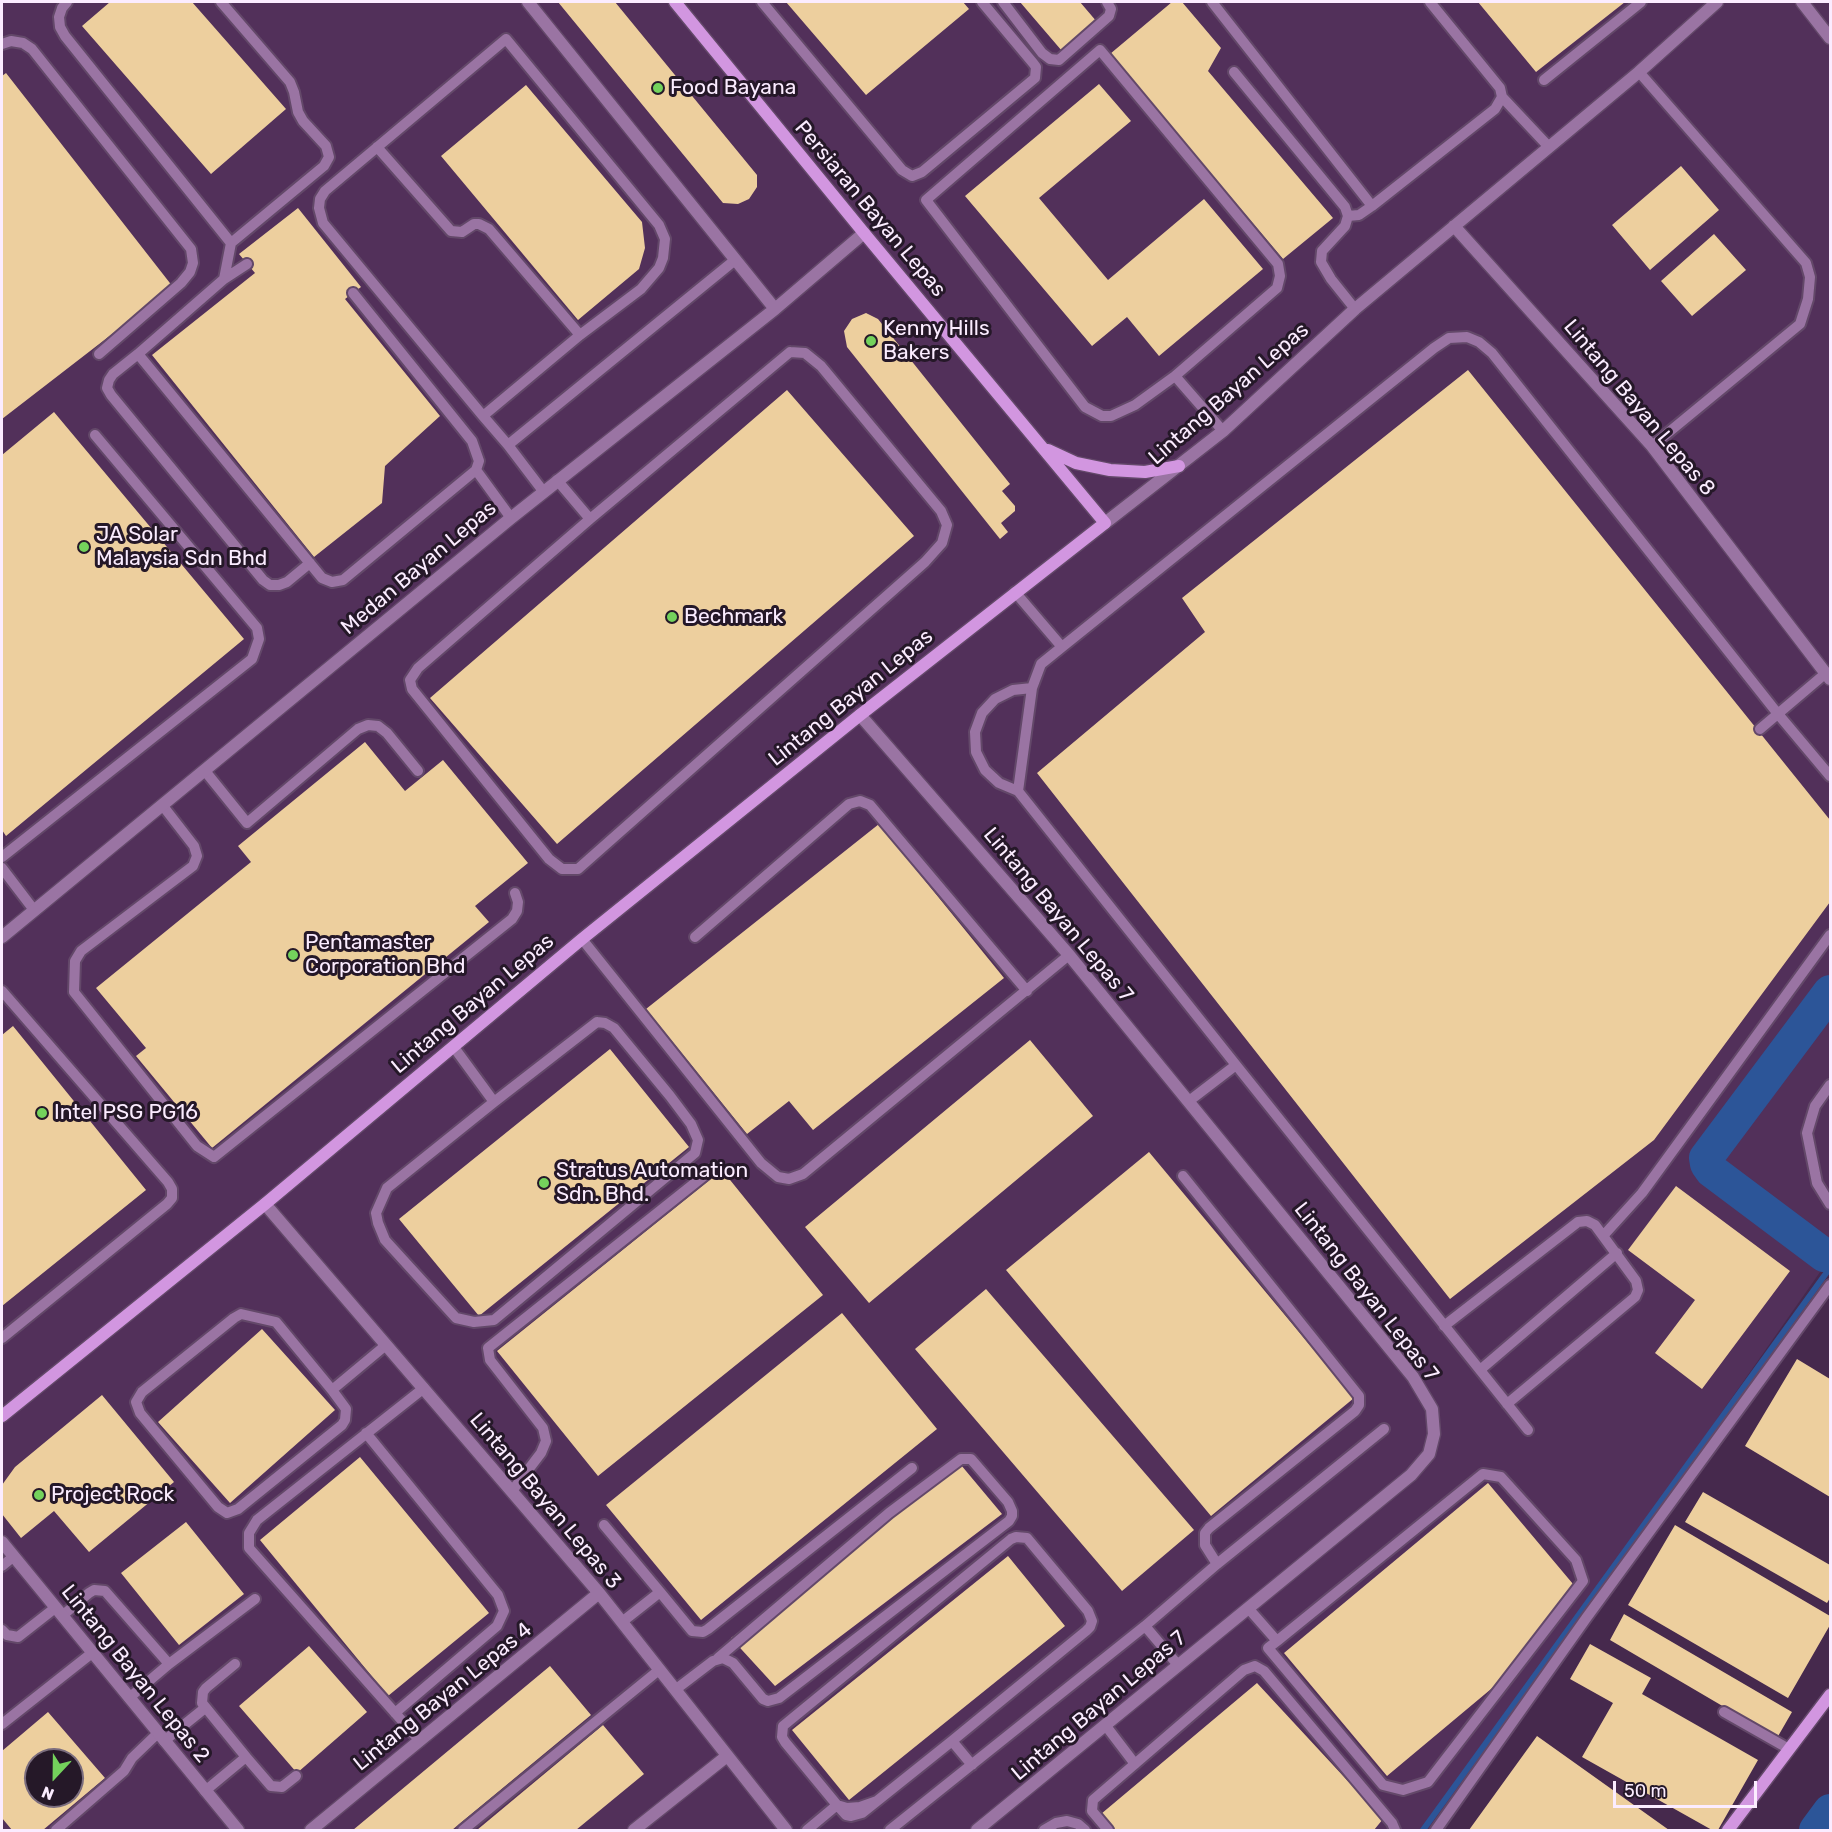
<!DOCTYPE html>
<style>
body{margin:0}
#map{position:relative;width:1832px;height:1832px;overflow:hidden;background:#46294d;font-family:Rubik,sans-serif}
canvas{display:block}
.frame{position:absolute;inset:0;border:3px solid #fbecff;pointer-events:none}
.north{position:absolute;left:24px;top:1748px;width:60px;height:60px;box-sizing:border-box;background:#251828;border:2px solid #7b6d7e;border-radius:50%;rotate:202deg;font-size:16px;font-weight:700;line-height:24px;text-align:center;color:#fbecff}
.north::after{content:'';display:block;margin:auto;width:21px;height:27px;background:#74d25c;clip-path:polygon(50% 0,100% 100%,50% 72%,0 100%)}
.scale{position:absolute;left:1613px;top:1781px;width:144px;height:27px;box-sizing:border-box;border:3px solid #fbecff;border-top:0;padding-left:8px;font-size:18px;line-height:21px;white-space:nowrap;color:#fbecff;-webkit-text-stroke:4px #251828;paint-order:stroke}
</style>
<div id="map">
<canvas width="1832" height="1832"></canvas>
<div class="frame"></div>
<div class="north">N</div>
<div class="scale">50 m</div>
</div>
<script>
const context = document.querySelector('canvas').getContext('2d');
context.lineJoin = 'round';
function fill(path, color) {
  context.fillStyle = color;
  context.fill(path, 'evenodd');
}
function shape(rows) {
  const path = new Path2D();
  for (const r of rows) {
    path.moveTo(r[0], r[1]);
    for (let i = 2; i < r.length; i += 2) path.lineTo(r[i], r[i + 1]);
  }
  return path;
}
function strokePath(path, color, width, dash) {
  context.strokeStyle = color;
  context.lineWidth = width;
  context.lineCap = dash ? 'butt' : 'round';
  context.setLineDash(dash || []);
  context.stroke(path);
}
function write(font, color, halo, rows, align = 'center') {
  context.font = font + ' Rubik,sans-serif';
  context.lineWidth = 6;
  context.setLineDash([]);
  context.textBaseline = 'middle';
  context.strokeStyle = halo;
  context.fillStyle = color;
  for (const [text, x, y, turn = 0] of rows) {
    context.save();
    context.translate(x, y);
    context.rotate((+turn || 0) * Math.PI / 180);
    context.textAlign = isNaN(turn) ? turn : align;
    if (halo) context.strokeText(text, 0, 0);
    context.fillText(text, 0, 0);
    context.restore();
  }
}
const built = shape([
 [2,2,1830,2,1830,1268,1825,1265,1429,1830,2,1830],
 [36,1760,72,1760,72,1796,36,1796]
]);
const stream = shape([
 [1423,1830,1827,1272,1829,1262,1824,1255]
]);
const river = shape([
 [1824,1255,1712,1171,1707,1164,1706,1158,1830,992],
 [1816,1830,1830,1811]
]);
const building = shape([
 [110,2,192,2,286,109,211,174,82,26],
 [558,2,615,2,757,175,757,187,749,199,738,204,723,203],
 [786,2,963,2,969,9,866,95],
 [1020,2,1080,2,1097,22,1062,51],
 [1172,2,1182,2,1221,48,1208,71,1333,218,1283,259,1110,54],
 [1478,2,1625,2,1536,72],
 [6,73,173,287,2,419,2,76],
 [1099,84,1131,121,1039,198,1108,280,1204,199,1263,269,1159,356,1127,317,1092,346,965,196],
 [526,85,642,222,645,248,639,269,578,320,441,156],
 [1681,166,1719,210,1650,270,1612,225],
 [298,208,361,287,345,299,440,416,385,466,382,503,314,557,152,355,255,273,239,254],
 [1714,234,1746,270,1692,316,1661,281],
 [866,313,878,319,1010,484,1002,491,1015,506,1015,511,1001,523,1008,532,1000,539,847,347,844,331,852,319],
 [1468,370,1830,820,1830,902,1654,1140,1450,1299,1037,773,1205,632,1182,598],
 [787,390,914,536,557,844,430,698],
 [54,412,244,639,6,836,2,830,2,455],
 [365,742,405,791,443,760,528,863,475,906,489,922,212,1148,136,1056,146,1048,96,988,251,862,238,846],
 [879,824,1004,978,813,1130,789,1101,747,1134,646,1009],
 [13,1026,146,1190,2,1306,2,1035],
 [1030,1040,1093,1116,869,1303,805,1227],
 [610,1049,689,1147,479,1316,399,1219],
 [1149,1152,1354,1398,1211,1516,1006,1270],
 [722,1170,823,1295,598,1476,497,1351],
 [1676,1186,1790,1271,1702,1389,1655,1353,1695,1300,1628,1250],
 [986,1289,1194,1530,1122,1591,915,1349],
 [842,1313,937,1429,701,1620,606,1505],
 [262,1329,335,1410,230,1503,158,1422],
 [1797,1359,1830,1379,1830,1497,1745,1446],
 [102,1395,174,1482,89,1552,54,1511,21,1538,2,1514,2,1485,15,1467],
 [360,1457,489,1613,388,1696,260,1540],
 [961,1465,1002,1514,775,1686,731,1638],
 [1488,1483,1573,1584,1515,1669,1387,1776,1284,1653],
 [1703,1492,1830,1565,1830,1598,1827,1603,1685,1522],
 [186,1522,244,1594,179,1645,121,1573],
 [1675,1525,1830,1616,1830,1625,1788,1698,1628,1605],
 [1008,1556,1065,1626,849,1800,792,1730],
 [1624,1614,1792,1712,1777,1738,1610,1640],
 [1590,1644,1651,1678,1642,1694,1758,1760,1718,1830,1712,1830,1582,1757,1613,1703,1570,1679],
 [309,1646,367,1712,297,1773,239,1706],
 [550,1666,591,1715,452,1830,353,1830],
 [1257,1683,1383,1819,1374,1830,1115,1830,1101,1814],
 [48,1712,105,1778,43,1830,12,1830,2,1818,2,1751],
 [36,1760,72,1760,72,1796,36,1796],
 [603,1725,644,1774,576,1830,477,1830],
 [1537,1736,1669,1830,1469,1830]
]);
const lane = shape([
 [67,2,62,8,59,17,60,27,65,36,231,243,224,279],
 [221,2,290,82,294,92,298,112,303,121,326,146,329,157,324,166,231,243],
 [762,2,902,170,912,176,922,172,1035,78,1036,67,1033,63,982,2],
 [1003,2,1042,53,1050,59,1059,60,1109,16,1111,9,1107,2],
 [1212,2,1372,206],
 [1430,2,1500,88,1502,97,1549,147],
 [2,44,11,41,23,43,32,49,191,249,193,263,190,272,181,283,99,354],
 [1100,50,1278,264,1280,276,1277,288,1175,376,1135,405,1111,416,1102,416,1085,407,926,200,1100,50],
 [1234,72,1345,207,1348,216,1345,226,1322,251,1321,262,1331,279,1355,309],
 [1639,72,1806,263,1810,277,1808,299,1800,324,1652,446],
 [1544,80,1641,2],
 [377,147,451,231,462,232,474,224,479,224,489,229,580,335],
 [1348,216,1359,215,1372,206,1495,109,1502,97],
 [247,264,224,279,138,354,322,578,332,582,343,580,476,470,479,461,472,441,353,293],
 [790,352,805,353,821,366,941,511,947,525,942,543,925,562,578,869,562,869,549,859,412,689,410,680,418,668,590,519,790,352],
 [138,354,113,374,109,380,107,388,111,395,263,580,270,585,279,585,287,582,310,563],
 [1175,376,1223,431],
 [483,416,580,335,641,289,659,268,663,258,665,239,659,225,506,39,325,191,320,199,319,208,323,223,483,416,508,445,543,491],
 [508,445,735,260],
 [476,470,511,518],
 [557,480,590,519],
 [1015,592,1062,647,1041,664,1032,688,1018,791,1236,1065],
 [1062,647,1434,348,1449,338,1467,337,1479,342,1492,353,1778,714,1830,776],
 [1760,729,1826,673],
 [205,771,247,823,358,729,368,725,378,726,387,733,418,771],
 [1018,791,999,783,985,770,976,752,975,732,982,713,995,699,1013,690,1032,688],
 [163,806,194,846,197,856,193,866,81,951,75,961,74,992,197,1146,214,1157,512,919,517,911,518,902,515,893],
 [2,857,252,659,259,639,257,628,95,435],
 [2,868,34,910],
 [695,937,849,804,860,801,870,805,1027,991],
 [582,939,761,1163,778,1177,789,1179,803,1174,1069,955],
 [2,991,168,1182,172,1189,172,1198,167,1204,2,1338],
 [597,1022,605,1023,614,1028,670,1096,691,1124,698,1140,695,1153,494,1320,474,1322,456,1318,385,1240,378,1223,376,1213,387,1188,494,1102,597,1022],
 [453,1046,494,1102],
 [1830,1085,1815,1106,1807,1133,1817,1183,1830,1204],
 [1189,1101,1236,1065,1528,1430],
 [1603,1236,1642,1193,1830,935],
 [1444,1326,1578,1222,1587,1221,1595,1225,1636,1281,1638,1290,1635,1297,1507,1404],
 [1480,1370,1617,1253],
 [332,1390,346,1409,345,1420,342,1425,238,1509,227,1513,218,1507,140,1413,136,1402,142,1392,234,1318,241,1314,276,1322,332,1390,386,1345],
 [366,1433,498,1595,504,1611,497,1626,395,1713],
 [512,1491,541,1453,546,1441,543,1428,490,1360,488,1348,715,1167],
 [604,1525,660,1592],
 [1217,1564,1384,1429],
 [2,1566,13,1557],
 [1248,1608,1277,1641,1483,1474,1501,1477,1576,1560,1583,1581,1428,1782,1403,1790,1383,1785,1268,1648,1277,1641],
 [62,1616,89,1593,94,1590,105,1591,169,1664,129,1698],
 [622,1622,660,1592,692,1631,703,1632,708,1629,912,1468],
 [2,1630,7,1635,18,1637,55,1608],
 [169,1664,255,1599],
 [235,1664,206,1688,203,1692,202,1703,246,1757],
 [1178,1665,1145,1626,1217,1564,1205,1545,1205,1533,1209,1528,1355,1411,1359,1405,1359,1396,1183,1176],
 [675,1690,713,1661,723,1658,733,1663,763,1699,768,1701,779,1698,1009,1521,1012,1516,1012,1511,1008,1502,971,1459,961,1459,889,1513,718,1658],
 [1724,1712,1789,1749],
 [2,1724,92,1653],
 [1106,1726,1135,1764],
 [164,1741,205,1708],
 [420,1741,249,1548,249,1533,257,1520,424,1388],
 [952,1741,972,1765],
 [205,1791,246,1757,271,1786,282,1787,296,1776],
 [837,1805,846,1815,851,1816,862,1813,952,1741,1086,1631,1090,1627,1092,1621,1088,1611,1027,1538,1016,1537,1011,1539,783,1726,782,1737,785,1742,837,1805,847,1808,860,1807,877,1801],
 [56,1830,124,1771,132,1758,158,1733],
 [463,1830,659,1670],
 [807,1830,837,1805],
 [890,1830,1145,1626],
 [1044,1830,1056,1823,1067,1821,1078,1824,1085,1830],
 [1108,1830,1092,1811,1093,1800,1244,1670,1255,1666,1264,1671,1392,1823,1395,1830],
 [1436,1830,1587,1617,1830,1285]
]);
const street = shape([
 [528,2,775,309],
 [1802,2,1830,38],
 [1454,226,1652,446,1830,679],
 [1105,523,1223,431,1355,309,1639,72,1717,2],
 [860,715,1069,955,1413,1377,1432,1409,1434,1434,1429,1454,1411,1475,977,1830],
 [2,937,511,518,775,309,864,233],
 [265,1204,599,1593,786,1830],
 [2,1542,238,1830],
 [311,1830,599,1593],
 [634,1830,727,1756]
]);
const secondary = shape([
 [1048,450,1076,463,1110,470,1145,472,1179,466],
 [2,1416,265,1204,582,939,860,715,1105,523,864,233,675,2],
 [1728,1830,1830,1695]
]);
const markers = [
 [658,88,6,"#74d25c"],
 [871,341,6,"#74d25c"],
 [84,547,6,"#74d25c"],
 [672,617,6,"#74d25c"],
 [293,955,6,"#74d25c"],
 [42,1113,6,"#74d25c"],
 [544,1183,6,"#74d25c"],
 [39,1495,6,"#74d25c"]
];
const poiNames = [
 ["Food Bayana",670,88],
 ["Kenny Hills",883,329],
 ["Bakers",883,353],
 ["JA Solar",96,535],
 ["Malaysia Sdn Bhd",96,559],
 ["Bechmark",684,617],
 ["Pentamaster",305,943],
 ["Corporation Bhd",305,967],
 ["Intel PSG PG16",54,1113],
 ["Stratus Automation",556,1171],
 ["Sdn. Bhd.",556,1195],
 ["Project Rock",51,1495]
];
const streetNames = [
 ["Persiaran Bayan Lepas",870,209,50],
 ["Lintang Bayan Lepas",1229,394,-41],
 ["Lintang Bayan Lepas 8",1639,408,50],
 ["Medan Bayan Lepas",419,568,-40],
 ["Lintang Bayan Lepas",851,698,-39],
 ["Lintang Bayan Lepas 7",1058,915,50],
 ["Lintang Bayan Lepas",473,1004,-40],
 ["Lintang Bayan Lepas 7",1366,1292,52],
 ["Lintang Bayan Lepas 3",545,1501,50],
 ["Lintang Bayan Lepas 2",135,1674,51],
 ["Lintang Bayan Lepas 4",443,1697,-39],
 ["Lintang Bayan Lepas 7",1099,1706,-40]
];
fill(built, '#52305a');
strokePath(stream, '#2c5598', 6);
strokePath(river, '#2c5598', 34);
fill(building, '#edcf9e');
strokePath(lane, '#634869', 14);
strokePath(street, '#634869', 15);
strokePath(secondary, '#634869', 15);
strokePath(lane, '#9a74a3', 10);
strokePath(street, '#9a74a3', 12);
strokePath(secondary, '#d296e0', 12);
for (const [x, y, r, color] of markers) {
  const dot = new Path2D();
  dot.arc(x, y, r, 0, 2 * Math.PI);
  context.fillStyle = color;
  context.fill(dot);
  strokePath(dot, '#251828', 2);
}
write('21px', '#fbecff', '#251828', poiNames, 'left');
write('21px', '#fbecff', '#251828', streetNames);
</script>
